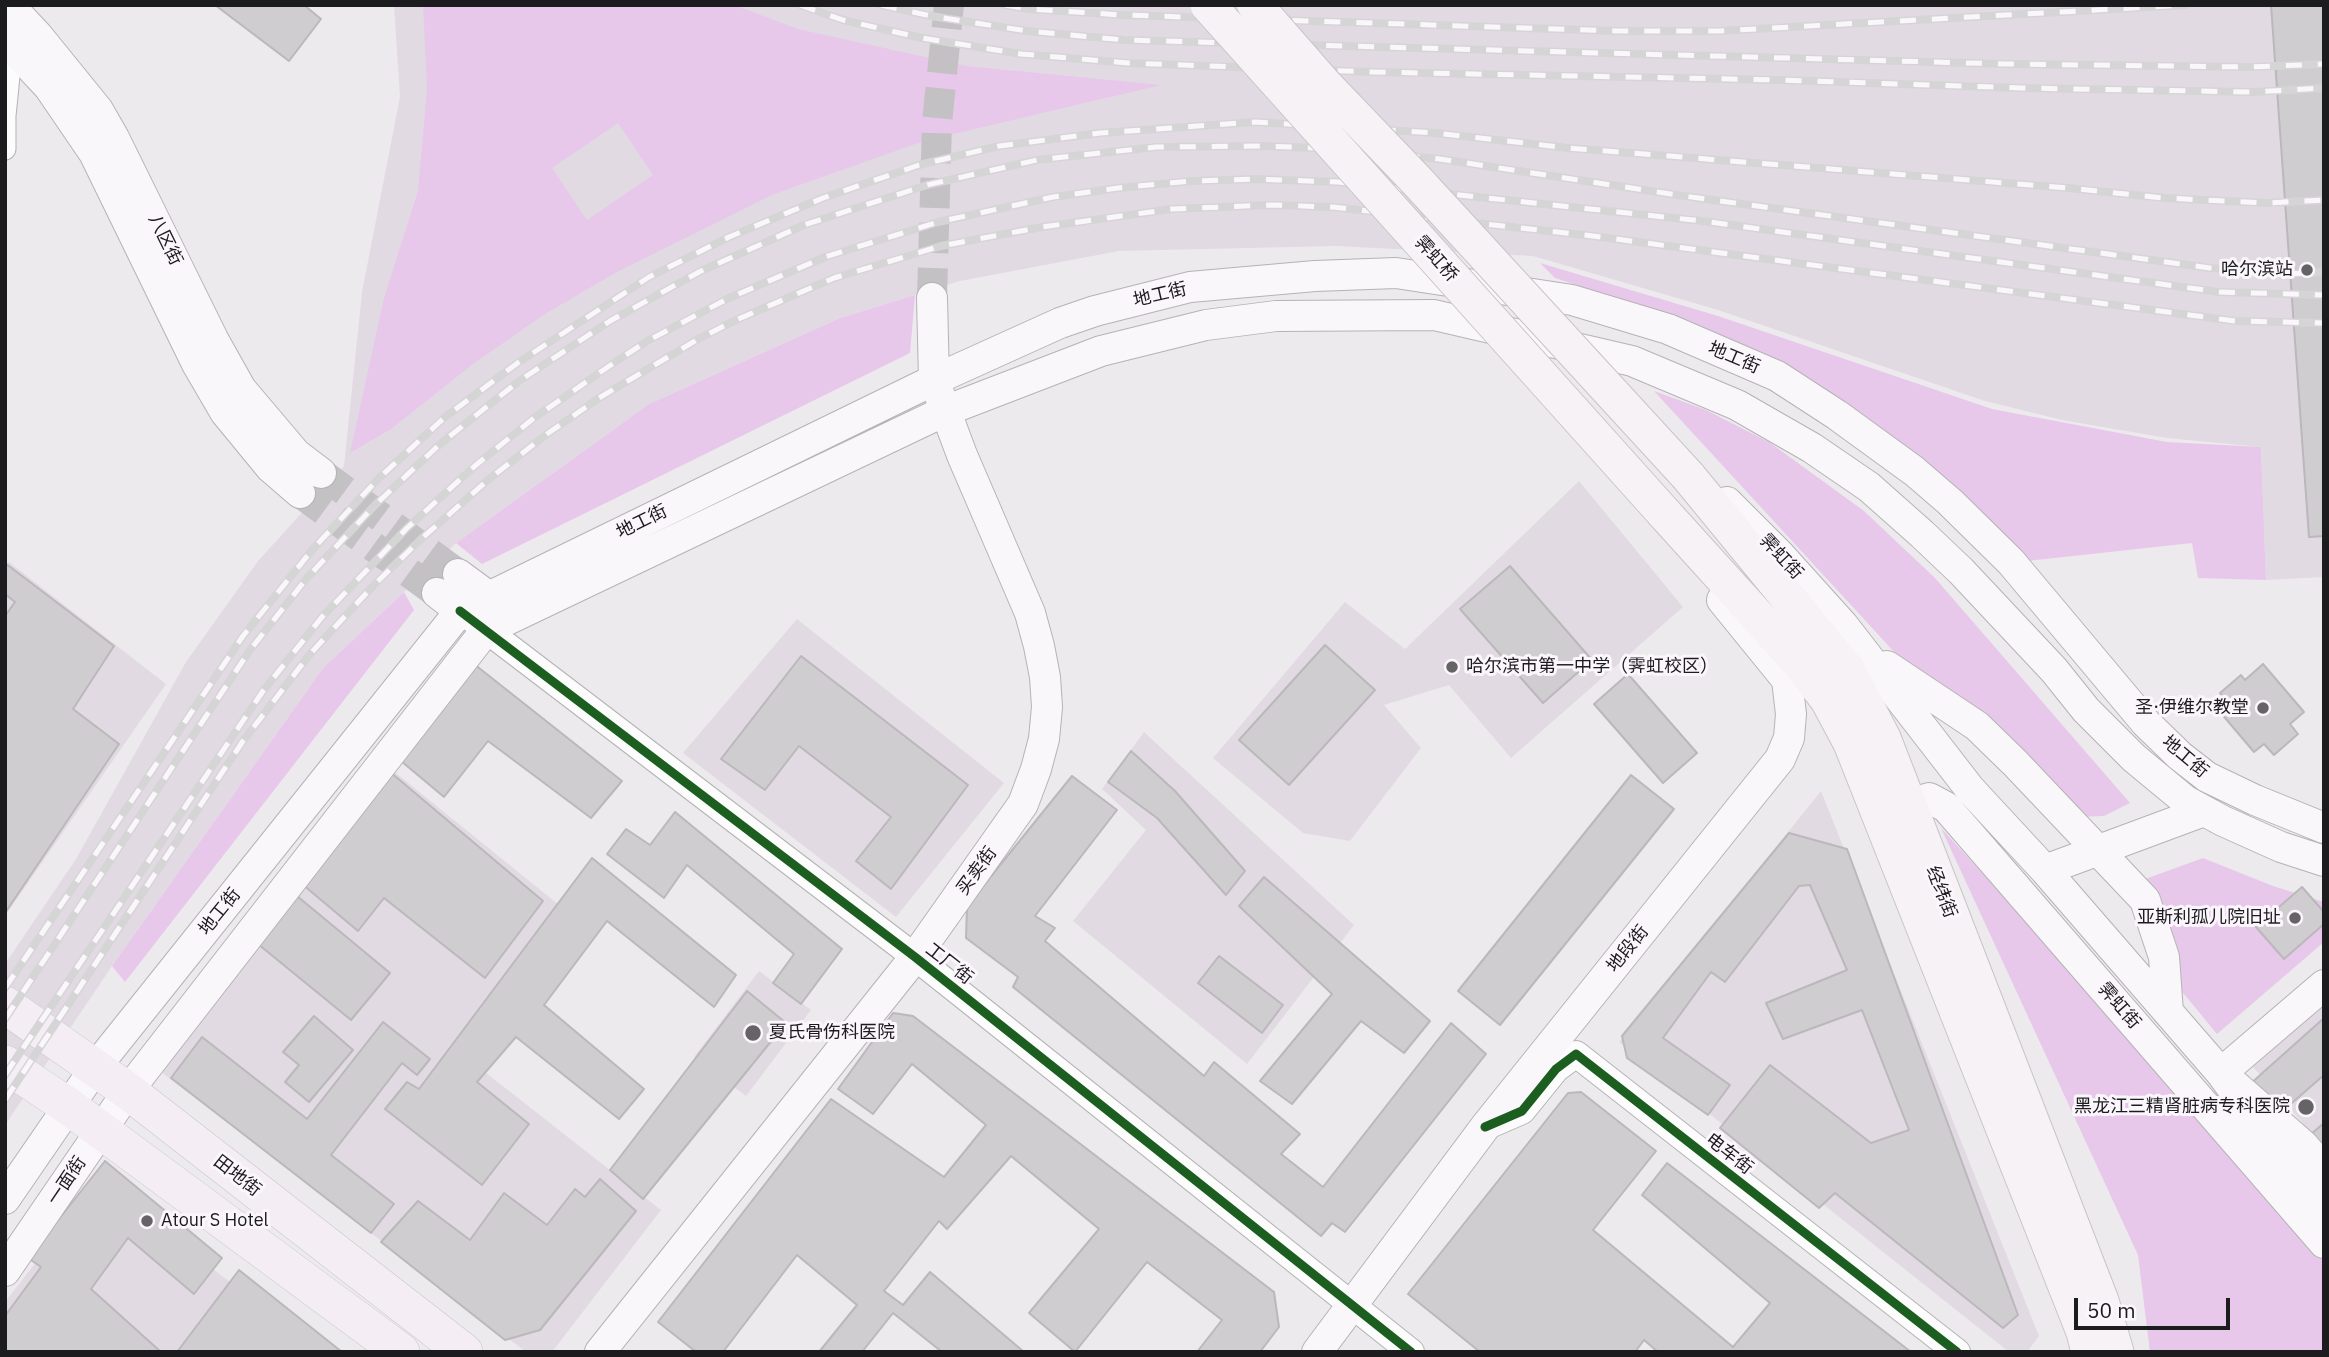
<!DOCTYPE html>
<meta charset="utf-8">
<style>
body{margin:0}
#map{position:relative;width:2329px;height:1357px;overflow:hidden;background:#edeaed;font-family:"IBM Plex Sans",sans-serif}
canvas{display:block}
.frame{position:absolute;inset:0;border:7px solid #1c1b1d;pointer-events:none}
.scale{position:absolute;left:2074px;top:1298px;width:156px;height:32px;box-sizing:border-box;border:4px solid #1c1b1d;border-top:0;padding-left:9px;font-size:21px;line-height:24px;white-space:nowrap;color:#1c1b1d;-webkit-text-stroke:5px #fbf6fc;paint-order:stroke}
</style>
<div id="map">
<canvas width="2329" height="1357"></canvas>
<div class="frame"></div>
<div class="scale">50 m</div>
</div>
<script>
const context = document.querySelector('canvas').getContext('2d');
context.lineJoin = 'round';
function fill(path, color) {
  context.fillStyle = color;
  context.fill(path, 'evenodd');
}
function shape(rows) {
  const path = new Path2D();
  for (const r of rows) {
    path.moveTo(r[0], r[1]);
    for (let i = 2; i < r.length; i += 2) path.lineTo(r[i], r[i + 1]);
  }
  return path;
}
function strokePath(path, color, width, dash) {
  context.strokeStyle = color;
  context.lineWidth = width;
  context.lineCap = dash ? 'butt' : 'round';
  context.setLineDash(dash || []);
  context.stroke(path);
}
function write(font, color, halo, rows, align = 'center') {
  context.font = font + ' "IBM Plex Sans","Noto Sans SC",sans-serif';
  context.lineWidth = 6;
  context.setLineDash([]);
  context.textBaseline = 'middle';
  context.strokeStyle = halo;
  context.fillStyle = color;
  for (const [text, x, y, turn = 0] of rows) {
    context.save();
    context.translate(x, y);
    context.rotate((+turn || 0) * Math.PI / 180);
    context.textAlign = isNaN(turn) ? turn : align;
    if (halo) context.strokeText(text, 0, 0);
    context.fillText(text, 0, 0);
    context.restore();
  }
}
const built = shape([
 [394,5,2324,5,2324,577,2266,580,2261,447,2167,438,2062,420,1985,401,1718,310,1533,256,1336,246,1119,251,960,281,840,318,649,404,456,543,323,668,112,966,5,1125,5,964,76,859,186,662,258,561,344,466,362,292,400,97],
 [1579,481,1683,607,1511,758,1449,685,1384,705,1421,748,1350,841,1303,833,1213,758,1345,602,1405,649],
 [9,562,166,684,5,916,5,567],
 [797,619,1004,783,896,917,683,753],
 [1144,732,1354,925,1247,1064,1073,921,1146,830,1102,789],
 [391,769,559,905,453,1047,661,1210,552,1352,526,1352,161,1072],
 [1821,791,2039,1336,2027,1352,2009,1352,1619,1042],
 [759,971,811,1010,746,1096,694,1057],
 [2324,1004,2324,1147,2253,1067],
 [100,1180,319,1352,5,1352,5,1302]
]);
const green = shape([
 [423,5,734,5,798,29,966,66,1161,85,924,141,774,194,617,272,545,314,473,364,391,429,350,453,384,298,418,191,427,88],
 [618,123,653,175,587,220,552,168],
 [1540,263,1718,316,1992,409,2167,442,2261,447,2266,580,2198,578,2192,543,2027,561,1693,324,1555,278],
 [915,295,910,353,482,564,456,543,649,404,840,318],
 [1654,391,1706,410,1769,442,1864,511,1935,578,2130,803,2104,816,2078,817,1897,655],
 [404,592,414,610,125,982,112,966,323,668],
 [1941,828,2229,1142,2265,1196,2324,1262,2324,1352,2150,1352,2138,1255],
 [2203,858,2273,886,2324,902,2324,942,2217,1034,2179,988,2126,886]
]);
const building = shape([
 [215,5,304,5,321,19,289,61,215,5],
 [2271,5,2324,5,2324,536,2309,537,2271,5],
 [5,563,114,646,73,709,119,744,5,913,5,616,15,602,5,594,5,563],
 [1510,566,1592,660,1543,703,1460,609,1510,566],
 [1325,645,1375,690,1289,785,1239,740,1325,645],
 [801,656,968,785,891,889,856,861,891,817,799,746,765,790,721,759,801,656],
 [474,664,622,781,591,818,488,741,444,797,401,761,474,664],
 [2263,664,2304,712,2290,724,2298,734,2274,755,2264,744,2254,752,2220,712,2229,704,2220,693,2241,675,2245,680,2263,664],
 [1628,674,1697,753,1663,783,1594,704,1628,674],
 [1131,751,1175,791,1245,871,1226,895,1157,818,1108,782,1131,751],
 [389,771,543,901,485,978,384,898,358,931,302,884,389,771],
 [1631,775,1674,809,1500,1025,1458,991,1631,775],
 [1072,776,1117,810,1035,916,1055,928,1045,941,1204,1076,1214,1062,1300,1134,1281,1154,1323,1187,1451,1023,1486,1054,1345,1232,1332,1223,1321,1236,1013,987,1018,977,966,938,967,906,1072,776],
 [675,812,842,949,801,1004,773,983,794,954,687,865,664,898,607,854,626,829,650,845,675,812],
 [1789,833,1847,849,2018,1315,2003,1328,1835,1193,1819,1208,1720,1128,1770,1065,1871,1143,1909,1130,1862,1010,1783,1039,1766,1003,1847,970,1810,885,1799,886,1725,982,1711,972,1663,1038,1730,1085,1708,1115,1627,1058,1622,1036,1789,833],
 [592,858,736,975,714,1007,607,921,544,1005,644,1089,619,1119,516,1037,477,1082,529,1124,482,1185,385,1109,407,1082,419,1089,592,858],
 [1264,877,1430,1021,1404,1053,1361,1021,1292,1104,1260,1081,1332,994,1239,906,1264,877],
 [2302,887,2324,912,2324,924,2284,959,2256,927,2302,887],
 [297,896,390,973,351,1020,258,944,297,896],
 [1219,956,1283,1005,1262,1033,1198,983,1219,956],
 [747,991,786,1023,643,1199,610,1170,747,991],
 [893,1013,913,1016,1274,1292,1279,1327,1260,1352,1197,1352,1222,1320,1147,1262,1075,1352,1029,1313,1099,1229,1011,1156,947,1229,939,1221,884,1291,903,1305,930,1272,1024,1352,942,1352,893,1313,862,1352,819,1352,857,1305,797,1255,723,1352,696,1352,658,1322,831,1099,944,1177,986,1125,912,1064,873,1114,838,1089,893,1013],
 [314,1016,353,1050,309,1102,285,1082,299,1065,283,1052,314,1016],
 [2324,1018,2324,1075,2277,1116,2249,1085,2324,1018],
 [383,1022,430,1059,417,1075,402,1063,331,1155,394,1204,371,1233,171,1078,202,1037,307,1119,383,1022],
 [1581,1092,1656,1151,1593,1230,1733,1347,1770,1303,1642,1195,1667,1163,1911,1352,1658,1352,1644,1340,1635,1352,1480,1352,1408,1294,1568,1093,1581,1092],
 [2324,1123,2324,1150,2310,1135,2324,1123],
 [105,1161,222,1258,194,1294,128,1238,91,1289,161,1352,5,1352,5,1316,41,1267,28,1258,105,1161],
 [600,1179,636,1211,540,1330,505,1340,381,1242,418,1201,470,1240,504,1193,547,1225,575,1189,585,1197,600,1179],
 [239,1270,342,1352,177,1352,239,1270]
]);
const secondaryTunnel = shape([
 [932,298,937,123,949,5],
 [321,473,458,574],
 [300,493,437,593]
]);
const minor = shape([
 [5,116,12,46],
 [5,119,5,149]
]);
const tertiary = shape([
 [472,619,915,957,1411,1352],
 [1485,1127,1522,1111,1556,1069,1576,1054,1957,1352]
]);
const secondary = shape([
 [9,5,38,36,98,110,114,138,213,339,241,389,296,454,321,473],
 [5,40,49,87,94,153,197,364,225,412,271,468,300,493],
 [1727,502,1779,554,1843,625,1970,789,2045,870,2221,1073,2303,1145,2324,1169],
 [458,574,488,596,487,612],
 [437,593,460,611],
 [1887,666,1977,726,2015,763,2145,900,2164,957,2168,1012],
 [1913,819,1919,801,1929,798,1946,807,2324,1243],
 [2045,870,2204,811],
 [2324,985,2221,1073,2285,1161,2324,1206],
 [5,1199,95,1068,460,611,934,380,1060,323,1095,311,1190,287,1315,276,1396,273,1572,300,1668,329,1777,376,1837,415,1914,471,1950,502,2011,562,2146,723,2180,756,2207,777,2255,800,2324,828],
 [5,1271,128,1091,486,630,945,411,1101,351,1206,325,1276,316,1434,315,1632,361,1737,405,1812,448,1869,487,1922,534,1961,571,2054,670,2086,710,2134,758,2186,801,2223,821,2281,847,2324,861],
 [600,1352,915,957,1023,804,1036,769,1044,739,1047,707,1045,677,1039,646,1030,613,962,455,934,380,932,298],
 [1317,1352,1485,1127,1780,759,1789,738,1791,714,1787,680,1722,600]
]);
const primary = shape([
 [1688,476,1848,671,1883,738,2101,1301,2116,1352],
 [1664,513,1799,662,1828,700,1851,743,2084,1332,2089,1352]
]);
const trunk = shape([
 [5,1005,128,1091,464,1352],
 [5,1064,68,1106,401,1352]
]);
const rail = shape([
 [800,5,843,20,922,38,1021,54,1128,63,1372,72,1779,80,2021,88,2253,92,2324,88],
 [881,5,931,16,1027,31,1125,40,2006,64,2250,67,2324,64],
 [1005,5,1029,9,1122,15,1618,31,1719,31,2186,5],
 [5,988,243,636,312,550,378,479,445,417,519,362,649,277,729,237,823,198,919,165,999,146,1100,133,1255,122,1435,133,1569,148,2068,188,2164,198,2266,203,2324,200],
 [5,1019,250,650,307,578,375,505,440,444,519,381,610,321,699,272,804,225,927,185,1037,160,1156,147,1263,146,1342,149,1440,159,1684,196,2210,268,2286,274,2324,272],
 [5,1075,263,691,322,617,407,528,476,465,534,418,618,360,649,340,729,298,825,257,938,222,1053,197,1118,188,1192,181,1254,179,1338,182,1702,221,2219,292,2324,295],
 [5,1100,243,741,310,654,373,586,419,541,489,479,547,434,599,398,700,338,736,320,834,278,941,246,1042,227,1172,209,1271,205,1333,207,1593,236,2235,321,2324,323]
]);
const primaryBridge = shape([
 [1208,5,1664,513],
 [1255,5,1324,84,1417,181,1688,476]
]);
const cycleway = shape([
 [460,611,915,957,1411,1352],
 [1485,1127,1522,1111,1556,1069,1576,1054,1957,1352]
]);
const markers = [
 [2307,270,7,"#656366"],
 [1452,667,7,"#656366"],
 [2263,708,7,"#656366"],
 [2295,918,7,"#656366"],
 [753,1033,9,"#656366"],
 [2306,1107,9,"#656366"],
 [147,1221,7,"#656366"]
];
const streetNames = [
 ["八区街",165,240,64],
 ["霁虹桥",1436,259,48],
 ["地工街",1160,295,-13],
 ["地工街",1734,358,23],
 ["地工街",642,522,-26],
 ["霁虹街",1781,557,47],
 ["地工街",2185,757,40],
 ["买卖街",977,871,-54],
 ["经纬街",1941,892,69],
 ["地工街",220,912,-51],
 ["地段街",1628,949,-51],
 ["工厂街",949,964,38],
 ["霁虹街",2119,1006,49],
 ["电车街",1729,1154,38],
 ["田地街",237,1176,38],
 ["一面街",67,1181,-56]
];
const poiNames = [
 ["哈尔滨站",2293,270],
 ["哈尔滨市第一中学（霁虹校区）",1466,667,"left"],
 ["圣·伊维尔教堂",2249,708],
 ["亚斯利孤儿院旧址",2281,918],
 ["夏氏骨伤科医院",769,1033,"left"],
 ["黑龙江三精肾脏病专科医院",2290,1107],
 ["Atour S Hotel",161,1221,"left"]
];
fill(built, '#e2dae2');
fill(green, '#e7c8ea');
fill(building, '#cfcdcf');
strokePath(building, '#bab8ba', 2);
strokePath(secondaryTunnel, '#c3c1c3', 30, [30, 15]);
strokePath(minor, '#b5b3b5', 23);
strokePath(tertiary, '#b5b3b5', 28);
strokePath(secondary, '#b5b3b5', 32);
strokePath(primary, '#c7c6c7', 37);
strokePath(trunk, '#c7c6c7', 38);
strokePath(minor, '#fcfcfc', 21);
strokePath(tertiary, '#fcfcfc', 26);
strokePath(secondary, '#f9f7f9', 30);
strokePath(primary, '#f6f2f6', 35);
strokePath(trunk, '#f4eef4', 37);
strokePath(rail, '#d6d5d6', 8);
strokePath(rail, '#fbf6fc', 5, [16]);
strokePath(primaryBridge, '#c7c6c7', 37, []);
strokePath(primaryBridge, '#f6f2f6', 35);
strokePath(cycleway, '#1b5e20', 9);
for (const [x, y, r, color] of markers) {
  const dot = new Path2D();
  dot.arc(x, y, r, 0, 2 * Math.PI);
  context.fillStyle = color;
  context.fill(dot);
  strokePath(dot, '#fbf6fc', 2.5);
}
write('18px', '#1c1b1d', '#fbf6fc', streetNames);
write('18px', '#1c1b1d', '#fbf6fc', poiNames, 'right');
</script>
